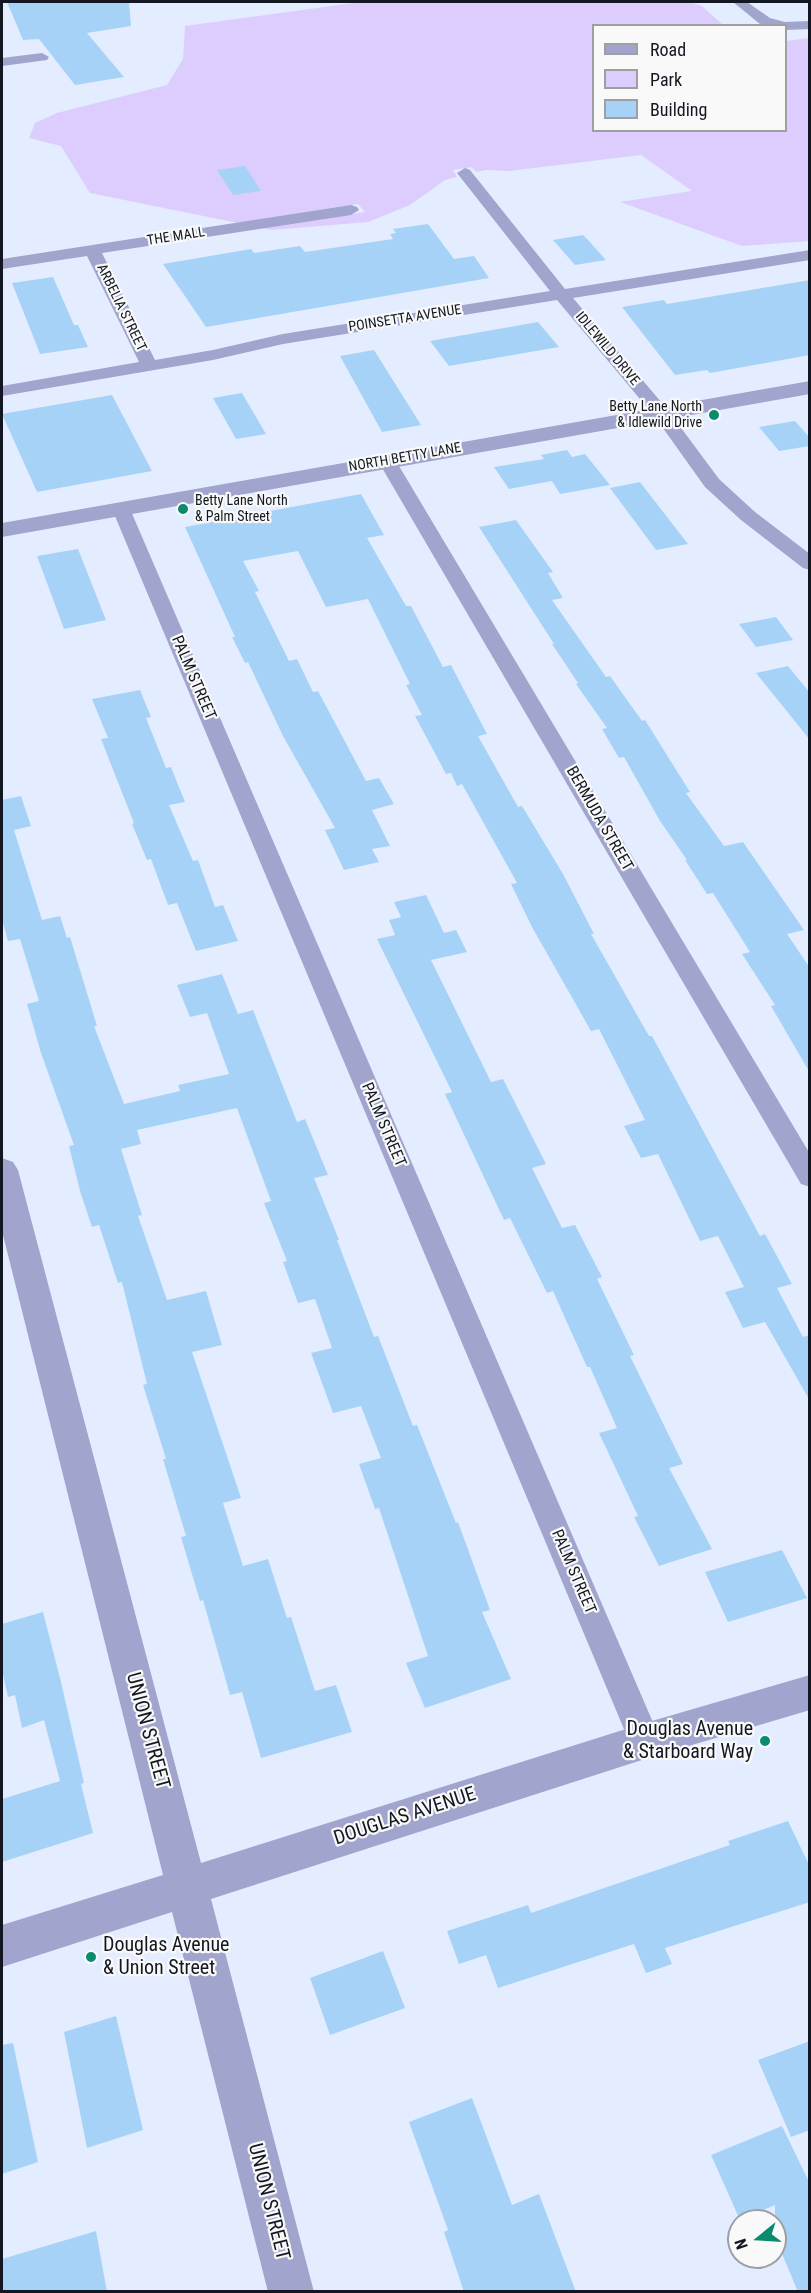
<!DOCTYPE html>
<style>
body{margin:0}
#map{position:relative;width:811px;height:2293px;overflow:hidden;background:#e3edff;font-family:"Roboto Condensed",sans-serif}
canvas{display:block}
.frame{position:absolute;inset:0;border:3px solid #121721;pointer-events:none}
.legend{position:absolute;left:592px;top:24px;width:195px;height:108px;box-sizing:border-box;background:#f9f9f9;border:2px solid #9d9fa3;margin:0;padding:8px 10px;list-style:none;font-size:18px;color:#121721}
.legend li{display:flex;align-items:center;gap:12px;height:30px}
.legend b{width:30px;border:2px solid #9d9fa3}
.north{position:absolute;left:727px;top:2209px;width:60px;height:60px;box-sizing:border-box;background:#f9f9f9;border:2px solid #9d9fa3;border-radius:50%;rotate:252deg;font-size:16px;font-weight:700;line-height:24px;text-align:center;color:#121721}
.north::after{content:'';display:block;margin:auto;width:21px;height:27px;background:#0a8a6e;clip-path:polygon(50% 0,100% 100%,50% 72%,0 100%)}
</style>
<div id="map">
<canvas width="811" height="2293"></canvas>
<div class="frame"></div>
<ul class="legend">
<li><b style="height:8px;background:#a1a4cc"></b>Road</li>
<li><b style="height:16px;background:#ddccfe"></b>Park</li>
<li><b style="height:16px;background:#a7d2f8"></b>Building</li>
</ul>
<div class="north">N</div>
</div>
<script>
const context = document.querySelector('canvas').getContext('2d');
context.lineJoin = 'round';
function fill(path, color) {
  context.fillStyle = color;
  context.fill(path, 'evenodd');
}
function shape(rows) {
  const path = new Path2D();
  for (const r of rows) {
    path.moveTo(r[0], r[1]);
    for (let i = 2; i < r.length; i += 2) path.lineTo(r[i], r[i + 1]);
  }
  return path;
}
function strokePath(path, color, width, dash) {
  context.strokeStyle = color;
  context.lineWidth = width;
  context.lineCap = dash ? 'butt' : 'round';
  context.setLineDash(dash || []);
  context.stroke(path);
}
function write(font, color, halo, rows, align = 'center') {
  context.font = font + ' "Roboto Condensed",sans-serif';
  context.lineWidth = 4.5;
  context.setLineDash([]);
  context.textBaseline = 'middle';
  context.strokeStyle = halo;
  context.fillStyle = color;
  for (const [text, x, y, turn = 0] of rows) {
    context.save();
    context.translate(x, y);
    context.rotate((+turn || 0) * Math.PI / 180);
    context.textAlign = isNaN(turn) ? turn : align;
    if (halo) context.strokeText(text, 0, 0);
    context.fillText(text, 0, 0);
    context.restore();
  }
}
const green = shape([
 [361,2,689,2,702,6,723,25,594,26,594,130,786,130,786,41,809,38,809,241,742,246,620,202,692,191,641,155,509,171,486,170,476,172,472,167,453,170,457,177,445,180,410,205,368,222,271,230,263,228,365,212,358,204,238,223,90,193,61,146,29,138,35,123,57,113,167,85,183,59,185,26]
]);
const building = shape([
 [7,2,129,2,131,26,87,33,124,77,75,85,39,39,23,40],
 [245,166,261,191,233,195,217,170],
 [428,224,454,259,474,256,489,278,206,327,163,264,251,249,254,253,300,246,305,252,393,239,390,234,396,233,393,229],
 [583,235,588,240,606,260,575,265,553,240],
 [53,277,74,325,78,325,88,347,40,354,12,283],
 [810,280,810,355,710,373,707,370,675,375,622,307,664,300,667,304],
 [538,322,559,347,449,366,430,341],
 [374,350,421,425,382,432,340,356],
 [242,393,266,434,236,439,213,398],
 [112,395,152,471,37,492,2,414],
 [795,421,810,438,810,446,779,451,759,427],
 [567,450,572,457,585,454,610,485,560,494,552,481,509,489,494,467,544,459,541,455],
 [640,482,688,544,656,550,610,488],
 [361,494,384,535,367,538,406,606,411,606,443,667,451,665,487,734,478,736,518,807,522,806,563,874,594,934,591,934,649,1036,652,1036,760,1236,765,1234,792,1284,777,1288,803,1337,810,1335,810,1401,765,1322,743,1328,725,1292,744,1287,718,1236,700,1241,658,1154,641,1158,624,1126,645,1120,599,1029,591,1031,532,927,511,884,517,883,462,784,457,786,451,773,446,774,415,716,422,715,406,685,410,684,368,599,326,607,298,551,243,561,259,591,255,592,289,661,297,659,313,692,318,691,366,781,379,778,394,804,372,810,390,846,372,849,379,862,344,870,325,830,335,828,283,736,248,662,245,663,232,637,235,637,185,527],
 [516,520,553,572,548,573,563,598,552,600,606,677,610,676,642,721,645,720,690,792,686,793,724,846,743,842,804,930,787,934,810,968,810,1073,771,1006,775,1005,742,954,750,952,713,893,707,894,685,860,687,860,660,821,624,757,619,758,602,729,607,728,576,684,578,683,552,644,554,644,479,527],
 [78,549,106,620,64,629,37,556],
 [776,617,793,640,756,647,739,624],
 [788,666,810,693,810,740,756,673],
 [140,690,151,717,146,718,166,768,171,767,185,802,169,805,193,861,198,860,215,907,223,905,238,941,196,951,177,903,168,905,151,859,147,860,132,824,134,823,101,739,108,738,92,699],
 [21,796,31,826,14,830,42,920,60,916,67,938,70,937,97,1026,94,1026,124,1104,180,1091,178,1085,229,1074,207,1013,190,1017,177,985,222,974,238,1014,253,1010,297,1122,305,1119,328,1175,314,1178,339,1240,337,1240,374,1337,378,1336,413,1426,417,1425,456,1523,458,1522,490,1610,482,1612,511,1679,425,1708,406,1663,428,1656,379,1508,375,1509,359,1464,381,1458,361,1406,333,1413,311,1353,332,1348,315,1299,298,1303,283,1262,287,1261,264,1203,271,1201,237,1108,137,1130,141,1144,121,1149,142,1215,138,1216,167,1300,206,1291,222,1345,192,1352,241,1498,223,1503,243,1566,268,1559,287,1618,291,1617,315,1691,336,1685,352,1732,261,1758,242,1692,230,1695,203,1600,200,1601,181,1537,186,1536,163,1459,166,1459,143,1385,147,1384,122,1282,118,1283,99,1225,92,1227,80,1191,69,1146,74,1145,41,1053,27,1004,39,1001,20,939,8,941,2,919,2,800],
 [426,895,444,933,456,930,467,952,431,960,491,1082,503,1079,546,1164,532,1168,562,1228,575,1225,602,1277,597,1279,634,1355,630,1356,683,1464,669,1468,712,1549,659,1566,634,1517,638,1516,599,1433,617,1428,590,1367,587,1367,553,1291,547,1293,510,1218,504,1220,445,1094,452,1092,377,939,395,935,389,920,401,917,394,902],
 [782,1550,807,1598,728,1622,705,1572],
 [43,1612,61,1682,84,1783,81,1784,93,1833,2,1862,2,1799,60,1781,44,1720,22,1728,15,1695,8,1697,2,1670,2,1624],
 [788,1821,810,1867,810,1902,665,1948,672,1964,646,1973,634,1944,498,1988,486,1955,459,1964,447,1931,528,1905,531,1913,730,1845,728,1841],
 [383,1951,405,2008,330,2035,310,1978],
 [116,2016,143,2130,87,2148,64,2032],
 [810,2041,810,2130,791,2137,758,2060],
 [13,2043,38,2162,2,2174,2,2045],
 [472,2098,512,2205,539,2194,576,2292,464,2292,444,2232,448,2230,409,2122],
 [782,2126,810,2184,810,2292,798,2292,775,2237,775,2205,740,2220,711,2155],
 [96,2231,107,2292,2,2292,2,2259]
]);
const minor = shape([
 [733,2,747,2,770,18,785,22,810,21,810,29,786,30,786,26,760,24,733,2],
 [42,53,49,57,47,60,2,66,2,58,42,53],
 [465,168,470,170,565,289,810,250,810,260,573,298,667,409,719,479,755,512,810,554,810,570,803,568,741,520,705,487,655,417,557,300,283,344,213,360,2,396,2,386,139,362,87,256,2,269,2,259,351,205,357,207,359,210,351,215,102,253,155,360,213,350,283,334,550,291,457,173,465,168],
 [387,456,393,457,396,461,810,1154,810,1187,801,1184,378,461,381,457,387,456],
 [121,503,128,505,130,509,661,1741,656,1751,645,1756,634,1751,629,1741,112,509,114,505,121,503]
]);
const tertiary = shape([
 [810,381,810,394,2,537,2,523,810,381],
 [2,1158,13,1162,18,1170,201,1863,645,1723,810,1675,810,1710,645,1759,211,1899,314,2292,268,2292,172,1912,2,1967,2,1925,163,1875,2,1231,2,1158]
]);
const markers = [
 [714,415,6,"#0a8a6e"],
 [183,509,6,"#0a8a6e"],
 [765,1741,6,"#0a8a6e"],
 [91,1957,6,"#0a8a6e"]
];
const farStreetnames = [
 ["THE MALL",176,237,-9],
 ["ARBELIA STREET",121,308,64],
 ["POINSETTA AVENUE",405,319,-9],
 ["IDLEWILD DRIVE",607,349,50],
 ["NORTH BETTY LANE",405,458,-10]
];
const farPoinames = [
 ["Betty Lane North",702,407],
 ["& Idlewild Drive",702,423],
 ["Betty Lane North",195,501,"left"],
 ["& Palm Street",195,517,"left"]
];
const streetNames = [
 ["PALM STREET",193,678,67],
 ["BERMUDA STREET",599,819,60],
 ["PALM STREET",383,1125,67],
 ["PALM STREET",573,1572,67]
];
const nearPoinames = [
 ["Douglas Avenue",753,1730],
 ["& Starboard Way",753,1753],
 ["Douglas Avenue",103,1946,"left"],
 ["& Union Street",103,1969,"left"]
];
const nearStreetnames = [
 ["UNION STREET",147,1731,75],
 ["DOUGLAS AVENUE",405,1817,-18],
 ["UNION STREET",268,2202,76]
];
fill(green, '#ddccfe');
fill(building, '#a7d2f8');
fill(minor, '#a1a4cc');
fill(tertiary, '#a1a4cc');
for (const [x, y, r, color] of markers) {
  const dot = new Path2D();
  dot.arc(x, y, r, 0, 2 * Math.PI);
  context.fillStyle = color;
  context.fill(dot);
  strokePath(dot, '#f9f9f9', 2);
}
write('14px', '#121721', '#f9f9f9', farStreetnames);
write('14px', '#121721', '#f9f9f9', farPoinames, 'right');
write('16px', '#121721', '#f9f9f9', streetNames);
write('20px', '#121721', '#f9f9f9', nearPoinames, 'right');
write('20px', '#121721', '#f9f9f9', nearStreetnames);
</script>
